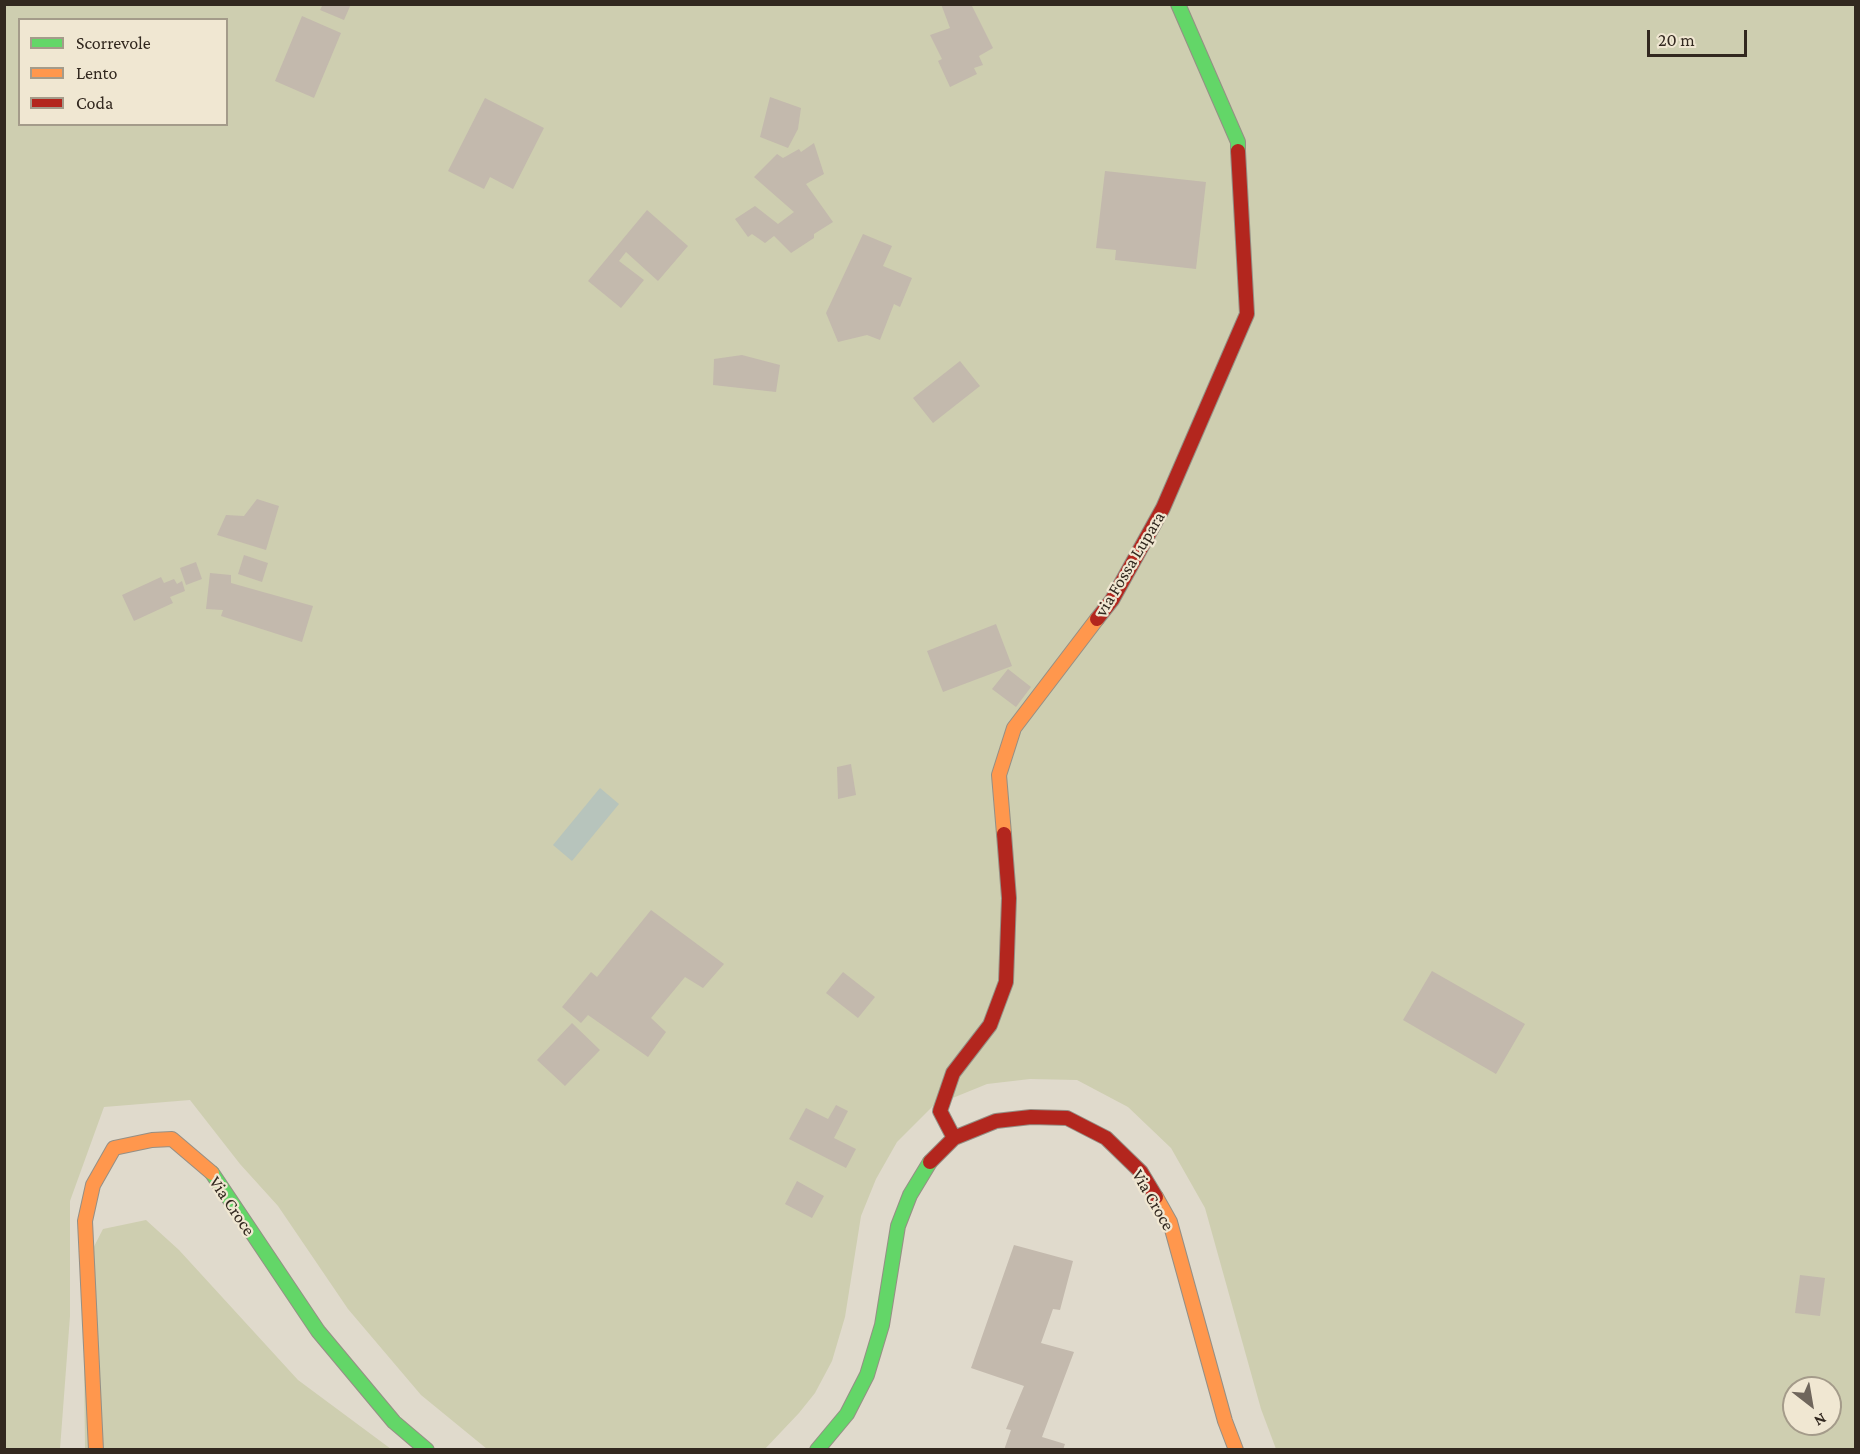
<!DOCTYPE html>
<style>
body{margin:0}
#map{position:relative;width:1860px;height:1454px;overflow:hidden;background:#e0dacc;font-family:"Crimson Pro",serif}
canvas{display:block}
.frame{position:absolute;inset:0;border:6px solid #32281f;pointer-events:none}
.legend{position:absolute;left:18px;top:18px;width:210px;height:108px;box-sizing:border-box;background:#f0e7d2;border:2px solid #a49b8a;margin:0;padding:8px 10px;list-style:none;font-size:18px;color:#32281f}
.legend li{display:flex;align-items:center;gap:12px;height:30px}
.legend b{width:30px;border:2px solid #a49b8a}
.north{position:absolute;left:1782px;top:1376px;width:60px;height:60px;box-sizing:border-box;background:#f0e7d2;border:2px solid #a49b8a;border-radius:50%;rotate:149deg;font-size:16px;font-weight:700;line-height:24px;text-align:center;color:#32281f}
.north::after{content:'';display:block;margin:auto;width:21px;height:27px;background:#6f665c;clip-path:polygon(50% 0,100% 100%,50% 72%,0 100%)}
.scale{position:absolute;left:1647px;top:30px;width:100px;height:27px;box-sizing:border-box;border:3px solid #32281f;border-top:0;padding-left:8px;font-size:18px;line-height:21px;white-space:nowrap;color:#32281f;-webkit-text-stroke:4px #f0e7d2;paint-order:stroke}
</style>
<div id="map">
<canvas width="1860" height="1454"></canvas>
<div class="frame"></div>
<ul class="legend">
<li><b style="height:8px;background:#63d668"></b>Scorrevole</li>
<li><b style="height:8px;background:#ff974d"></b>Lento</li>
<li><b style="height:8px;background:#b3261e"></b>Coda</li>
</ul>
<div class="north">N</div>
<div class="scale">20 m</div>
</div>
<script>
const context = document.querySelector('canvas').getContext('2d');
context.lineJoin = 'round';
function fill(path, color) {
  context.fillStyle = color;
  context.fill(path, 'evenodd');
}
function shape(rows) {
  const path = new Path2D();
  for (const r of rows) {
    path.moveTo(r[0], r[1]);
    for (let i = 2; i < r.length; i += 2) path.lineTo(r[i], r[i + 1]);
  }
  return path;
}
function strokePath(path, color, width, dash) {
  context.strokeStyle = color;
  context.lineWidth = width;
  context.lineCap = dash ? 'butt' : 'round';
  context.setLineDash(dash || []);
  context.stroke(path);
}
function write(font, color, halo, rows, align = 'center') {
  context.font = font + ' "Crimson Pro",serif';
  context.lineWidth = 4.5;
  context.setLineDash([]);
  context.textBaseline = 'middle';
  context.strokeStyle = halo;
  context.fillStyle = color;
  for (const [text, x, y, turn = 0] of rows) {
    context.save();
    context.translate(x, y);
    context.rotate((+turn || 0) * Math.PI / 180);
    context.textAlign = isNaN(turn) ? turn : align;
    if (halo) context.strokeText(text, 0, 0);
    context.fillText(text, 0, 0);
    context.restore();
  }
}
const green = shape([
 [5,5,1855,5,1855,1449,1276,1449,1261,1409,1205,1208,1171,1148,1128,1107,1077,1080,1030,1079,987,1084,933,1106,897,1142,876,1179,861,1216,845,1317,832,1361,815,1393,799,1413,764,1450,487,1449,421,1395,348,1309,278,1206,240,1164,190,1100,104,1107,70,1201,70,1316,60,1449,5,1450],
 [20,20,226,20,226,124,20,124],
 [1794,1388,1830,1388,1830,1424,1794,1424],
 [146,1220,179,1250,298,1380,391,1449,85,1449,83,1268,103,1229]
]);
const water = shape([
 [600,788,619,804,572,861,553,845]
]);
const building = shape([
 [323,4,351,4,344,20,320,10],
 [941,4,971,4,993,48,979,56,983,65,974,68,977,74,950,87,938,61,942,59,930,35,950,28],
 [302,16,341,33,314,98,275,81],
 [770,97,801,108,798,129,788,148,760,137],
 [485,98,544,128,513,189,490,177,484,189,448,171],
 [814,143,824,174,806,184,833,222,814,234,814,238,791,253,774,236,765,243,752,234,748,237,735,219,755,206,778,224,794,212,754,177,777,154,783,158,799,149,801,152],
 [1105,171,1206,182,1196,269,1115,260,1116,250,1096,248],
 [647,210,688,246,658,281,626,252,619,261,644,280,621,308,588,281],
 [863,234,892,246,883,266,912,278,900,307,894,304,880,340,867,335,838,342,826,313],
 [742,355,780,365,776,392,713,385,714,359],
 [960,361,980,386,933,423,913,398],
 [257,499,279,506,266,550,217,535,226,515,244,516],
 [244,555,268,563,262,582,238,574],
 [196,562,202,579,186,585,180,568],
 [210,573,231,575,231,583,313,606,302,642,221,616,223,610,206,609],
 [161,577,164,583,174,579,177,584,182,581,185,591,170,597,173,603,134,621,122,595],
 [996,624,1012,666,943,692,927,651],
 [1008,669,1031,687,1016,707,992,689],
 [851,764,856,795,838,799,837,767],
 [651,910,724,964,703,988,685,977,651,1018,666,1032,648,1057,588,1015,581,1023,562,1007,591,972,597,977],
 [1432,971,1525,1024,1496,1074,1403,1020],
 [843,972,875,997,858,1018,826,993],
 [572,1023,600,1050,565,1086,537,1060],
 [836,1105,848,1111,834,1138,856,1149,846,1168,789,1139,806,1108,828,1119],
 [797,1181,824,1196,812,1218,785,1204],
 [1014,1245,1073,1261,1060,1310,1053,1309,1041,1343,1074,1352,1042,1437,1065,1444,1063,1450,1004,1450,1011,1430,1006,1429,1024,1386,971,1368],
 [1800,1275,1825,1278,1820,1316,1795,1313]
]);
const fast = shape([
 [1178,4,1238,142,1238,151],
 [212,1173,318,1331,394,1422,427,1450],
 [817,1450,847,1414,867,1375,882,1325,898,1226,910,1195,930,1162]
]);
const slow = shape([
 [1004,834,999,775,1014,728,1097,619],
 [1156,1197,1170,1222,1225,1421,1236,1450],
 [96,1450,85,1221,93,1185,114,1148,152,1140,172,1139,212,1173]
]);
const jam = shape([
 [1097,619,1112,600,1163,508,1247,314,1238,151],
 [954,1138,940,1111,953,1073,990,1025,1006,982,1009,898,1004,834],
 [930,1162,954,1138,996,1121,1031,1117,1067,1118,1106,1138,1141,1172,1156,1197]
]);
const streetNames = [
 ["via Fossa Lupara",1130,564,-59],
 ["Via Croce",1153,1200,60],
 ["Via Croce",232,1206,56]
];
fill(green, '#ceceb0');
fill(water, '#b7c4bc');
fill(building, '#c3b9ad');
strokePath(fast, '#958f85', 16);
strokePath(slow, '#958f85', 16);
strokePath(jam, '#958f85', 16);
strokePath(fast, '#63d668', 14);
strokePath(slow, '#ff974d', 14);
strokePath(jam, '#b3261e', 14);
write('18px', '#32281f', '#f0e7d2', streetNames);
</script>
